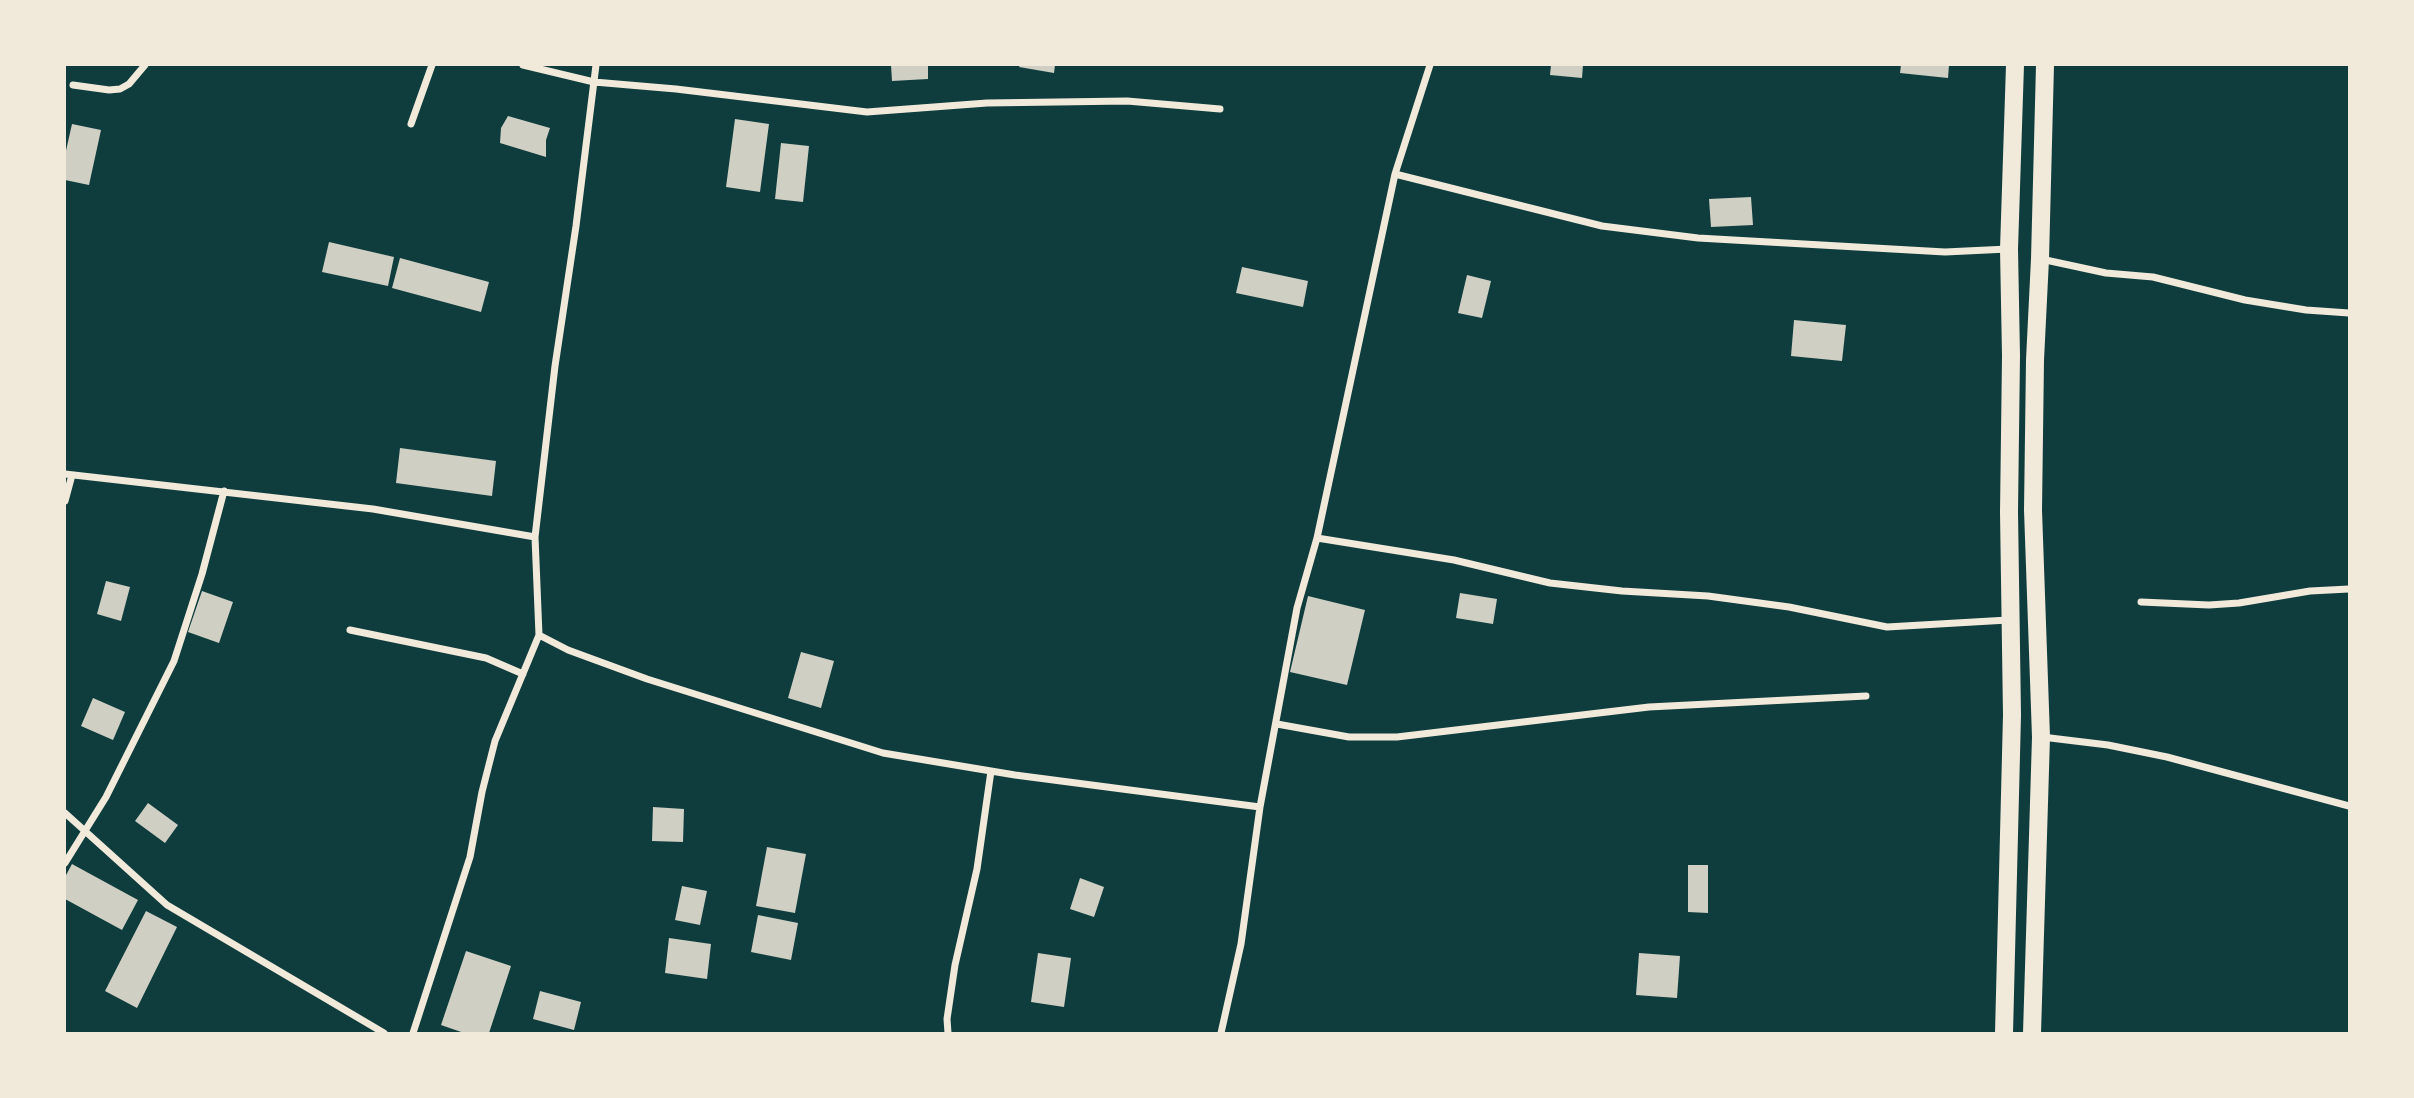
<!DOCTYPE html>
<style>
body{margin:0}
#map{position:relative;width:2414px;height:1098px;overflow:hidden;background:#0f3d3e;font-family:"Titillium Web",sans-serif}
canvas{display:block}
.frame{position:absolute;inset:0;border:66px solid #f1e9da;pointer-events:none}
</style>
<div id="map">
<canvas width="2414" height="1098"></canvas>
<div class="frame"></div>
</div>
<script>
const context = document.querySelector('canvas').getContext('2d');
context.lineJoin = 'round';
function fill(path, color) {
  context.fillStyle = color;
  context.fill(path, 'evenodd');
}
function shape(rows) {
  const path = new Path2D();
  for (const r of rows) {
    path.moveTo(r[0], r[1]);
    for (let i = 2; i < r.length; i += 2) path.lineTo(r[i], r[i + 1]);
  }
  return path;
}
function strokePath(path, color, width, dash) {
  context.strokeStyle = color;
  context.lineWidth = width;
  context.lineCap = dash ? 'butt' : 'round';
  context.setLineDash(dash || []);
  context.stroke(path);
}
const building = shape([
 [891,65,928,65,928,79,892,81],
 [1020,65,1055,65,1054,73,1019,67],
 [1551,65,1583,65,1582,78,1550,75],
 [1901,65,1949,65,1948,78,1900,73],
 [508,116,550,128,546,140,546,157,500,143,501,128],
 [735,119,769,124,760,192,726,187],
 [72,124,101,130,89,185,65,180,65,155],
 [781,143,809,146,803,202,775,199],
 [1751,197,1753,225,1711,227,1709,199],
 [329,242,394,257,388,286,322,272],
 [400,258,489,282,481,312,392,288],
 [1242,267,1308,281,1303,307,1236,293],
 [1467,275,1491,281,1482,318,1458,313],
 [1794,320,1846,325,1842,361,1791,356],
 [400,448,496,461,492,496,396,483],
 [106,581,130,587,121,621,97,614],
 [202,591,233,602,219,643,188,632],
 [1460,593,1497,599,1493,624,1456,618],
 [1308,596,1365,610,1347,685,1290,672],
 [801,652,834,661,821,708,788,698],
 [93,698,125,712,113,740,81,726],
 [148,803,178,825,165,843,135,821],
 [653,807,684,809,683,842,652,841],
 [767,847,806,854,795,913,756,906],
 [72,864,138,900,122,930,65,899,65,877],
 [1688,865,1708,865,1708,913,1688,912],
 [1080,878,1104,887,1094,917,1070,909],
 [682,886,707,891,700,925,675,920],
 [146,911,177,927,137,1008,105,991],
 [758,915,798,923,791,960,751,952],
 [669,938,711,944,707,979,665,973],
 [466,951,511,966,489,1033,464,1033,441,1025],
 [1038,953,1071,958,1064,1007,1031,1002],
 [1639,953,1680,956,1677,998,1636,995],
 [540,991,581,1002,574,1030,533,1019]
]);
const minor = shape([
 [523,65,594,82,676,89,867,112,987,103,1127,101,1220,109],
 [73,85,109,90,120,89,129,84,145,65],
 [411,124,432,65],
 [1395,174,1602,226,1698,238,1945,252,2008,249],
 [2041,259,2106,273,2153,277,2245,300,2306,310,2349,313],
 [65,474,373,509,535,537],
 [65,501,72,475],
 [1317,538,1454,560,1550,583,1622,591,1708,596,1789,607,1887,627,2008,620],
 [2141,602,2209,605,2239,603,2310,591,2349,589],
 [350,630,486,658,523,674],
 [539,635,568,650,647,679,883,753,1015,775,1260,807],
 [1277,724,1349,737,1397,737,1649,707,1866,696],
 [2042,737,2108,745,2167,757,2349,806],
 [65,813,167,905,384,1033],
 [65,863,106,797,174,661,202,574,224,491],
 [413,1033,470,857,482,792,495,741,539,635,535,537,555,366,576,226,596,65],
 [948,1033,947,1019,955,965,977,869,991,771],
 [1221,1033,1241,944,1260,807,1297,608,1317,538,1395,174,1430,65]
]);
const primary = shape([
 [2004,1033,2012,715,2009,512,2011,356,2009,249,2015,65],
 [2032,1033,2041,737,2033,510,2035,360,2040,259,2045,65]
]);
fill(building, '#cfcfc3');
strokePath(minor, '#f1e9da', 7);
strokePath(primary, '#f1e9da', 18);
</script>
